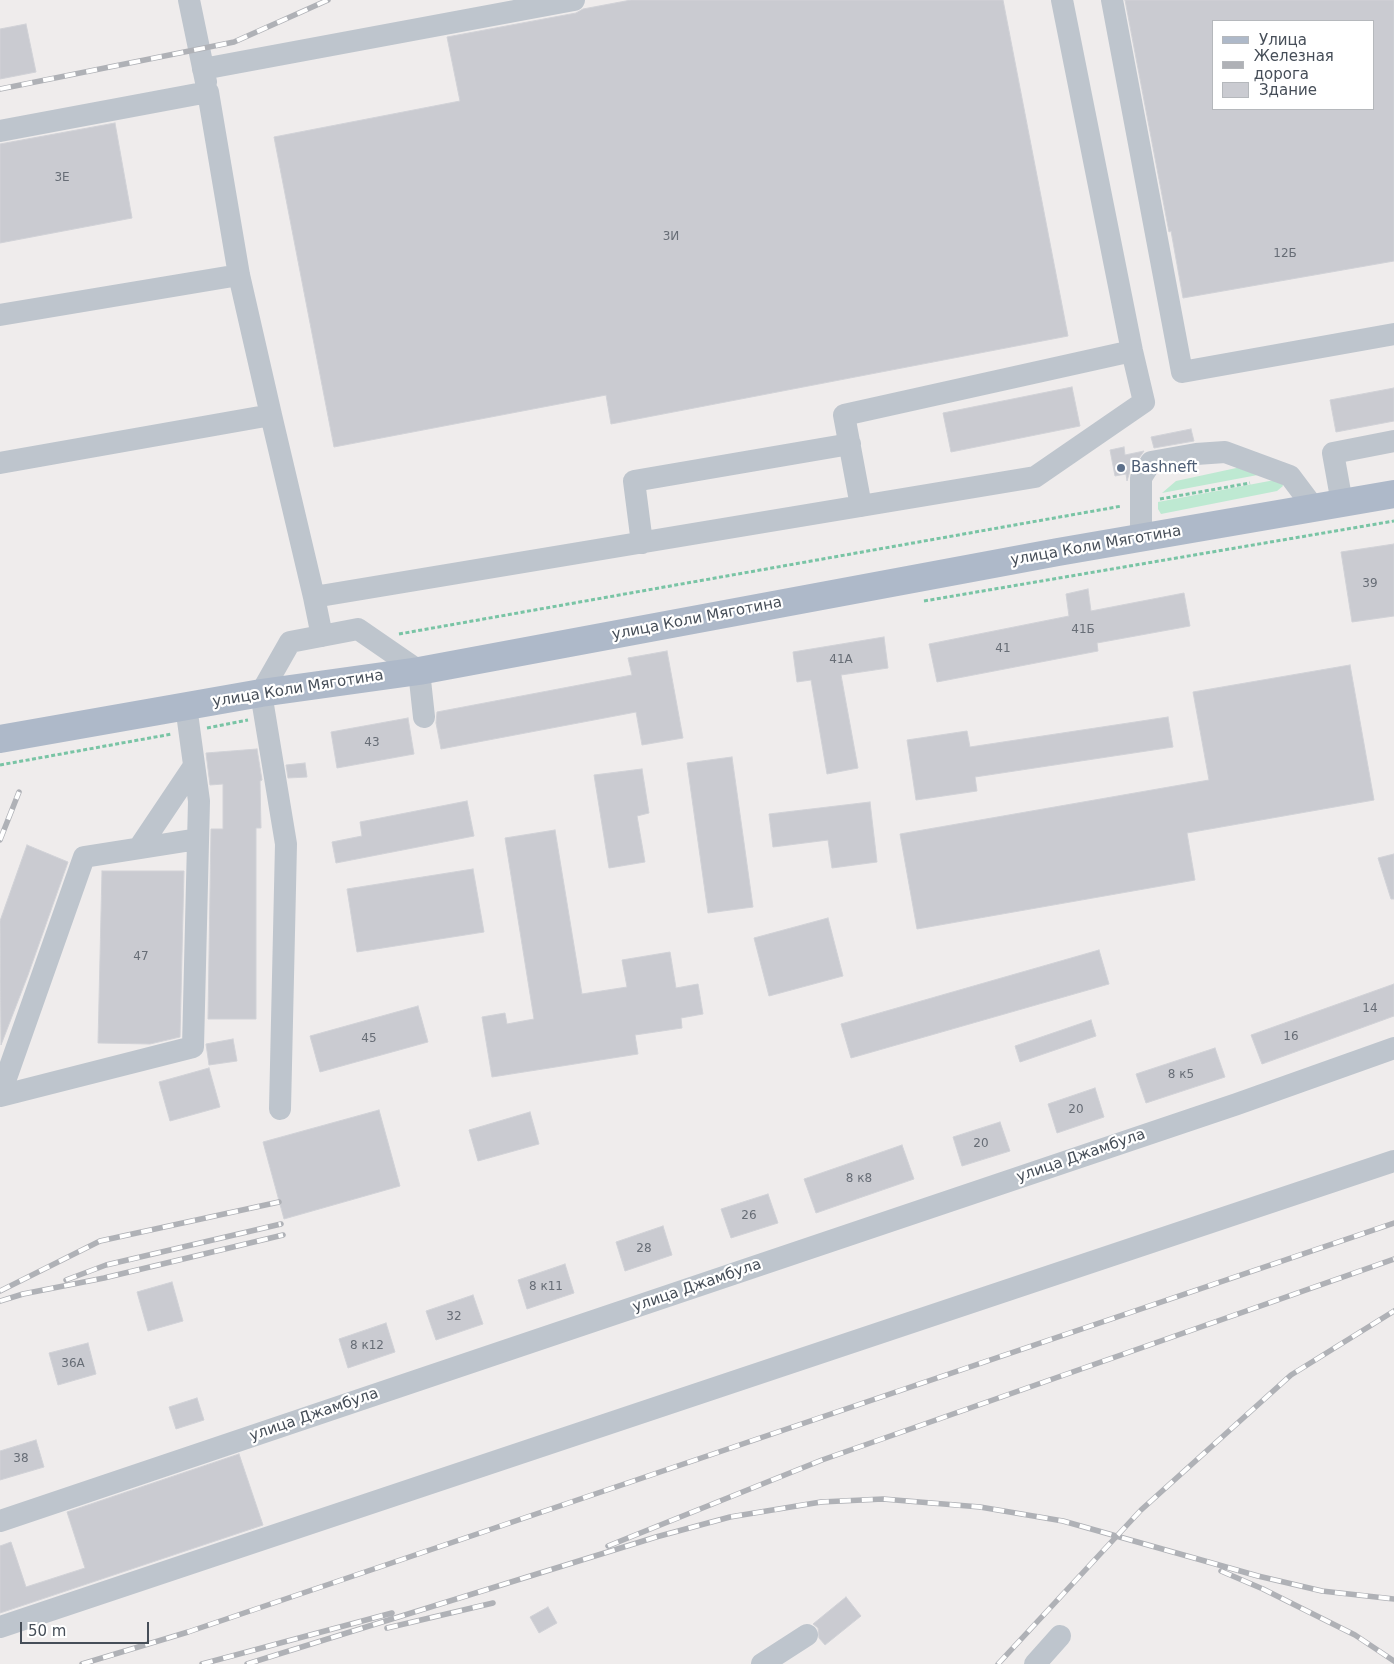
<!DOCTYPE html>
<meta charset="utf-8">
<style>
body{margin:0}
#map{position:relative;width:1394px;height:1664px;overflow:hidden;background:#efecec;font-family:"DejaVu Sans",sans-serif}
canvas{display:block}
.legend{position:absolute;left:1212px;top:20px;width:162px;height:90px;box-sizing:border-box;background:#fff;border:1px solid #b5b8bc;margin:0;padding:6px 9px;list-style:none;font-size:15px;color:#464e58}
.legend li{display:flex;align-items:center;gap:10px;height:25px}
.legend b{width:25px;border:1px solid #b5b8bc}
.scale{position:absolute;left:20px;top:1622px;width:129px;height:22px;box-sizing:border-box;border:2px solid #464e58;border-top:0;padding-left:6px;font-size:15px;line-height:18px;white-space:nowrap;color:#464e58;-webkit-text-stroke:4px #fff;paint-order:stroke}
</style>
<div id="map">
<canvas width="1394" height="1664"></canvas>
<ul class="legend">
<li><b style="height:6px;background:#aeb9c9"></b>Улица</li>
<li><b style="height:6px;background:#afb1b6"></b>Железная дорога</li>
<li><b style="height:14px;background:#cacbd1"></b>Здание</li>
</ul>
<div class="scale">50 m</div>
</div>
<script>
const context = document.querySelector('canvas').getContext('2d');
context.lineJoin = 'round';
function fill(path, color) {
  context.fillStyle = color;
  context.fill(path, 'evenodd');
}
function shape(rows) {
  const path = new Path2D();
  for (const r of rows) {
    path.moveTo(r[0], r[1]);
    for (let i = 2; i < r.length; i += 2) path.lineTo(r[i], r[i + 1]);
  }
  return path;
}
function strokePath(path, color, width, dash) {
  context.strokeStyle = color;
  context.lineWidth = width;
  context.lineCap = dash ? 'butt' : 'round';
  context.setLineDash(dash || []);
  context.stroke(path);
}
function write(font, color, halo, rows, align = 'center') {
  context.font = font + ' "DejaVu Sans",sans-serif';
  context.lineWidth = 4.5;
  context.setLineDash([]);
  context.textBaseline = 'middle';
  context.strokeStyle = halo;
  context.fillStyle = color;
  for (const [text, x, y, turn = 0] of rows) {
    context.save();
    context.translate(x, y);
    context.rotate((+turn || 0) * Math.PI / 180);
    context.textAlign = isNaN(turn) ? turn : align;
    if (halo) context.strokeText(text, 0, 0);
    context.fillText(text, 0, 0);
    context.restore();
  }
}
const green = shape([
 [1241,467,1263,474,1162,493,1176,481],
 [1280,479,1283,486,1277,491,1161,514,1158,509,1158,502]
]);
const building = shape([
 [631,0,1003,0,1068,336,611,424,606,395,334,447,274,137,460,101,447,37,576,13,583,9,631,0],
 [1125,0,1394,0,1394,261,1183,298,1171,231,1169,232,1125,0],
 [1213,21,1373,21,1373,109,1213,109,1213,21],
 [26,24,36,72,0,79,0,29,26,24],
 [115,123,132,218,0,243,0,144,115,123],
 [1072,387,1080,426,951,452,943,413,1072,387],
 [1394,388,1394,421,1336,432,1330,400,1394,388],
 [1191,429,1194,441,1154,448,1151,437,1191,429],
 [1124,447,1125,455,1144,451,1130,471,1127,481,1126,474,1115,476,1110,450,1124,447],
 [1394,544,1394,616,1352,622,1341,552,1394,544],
 [1088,589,1091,611,1184,593,1190,626,1097,643,1098,651,937,682,929,644,1069,616,1066,594,1088,589],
 [884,637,888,668,841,675,858,768,827,774,811,680,797,682,793,652,884,637],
 [667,651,683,738,642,745,636,712,441,749,436,723,437,712,632,675,628,658,667,651],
 [1350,665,1374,800,1187,833,1195,880,917,929,900,834,1209,780,1193,692,1350,665],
 [1168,717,1173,747,975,777,977,791,916,800,907,740,967,731,970,747,1168,717],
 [408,718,414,754,337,768,331,732,408,718],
 [257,749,262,780,260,781,261,828,256,828,256,1019,208,1019,211,829,223,829,223,784,210,785,206,753,257,749],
 [732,757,753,907,708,913,687,763,732,757],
 [305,763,307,777,288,778,286,765,305,763],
 [642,769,649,813,637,816,645,862,609,868,594,775,642,769],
 [467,801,474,836,336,863,332,842,362,836,360,822,467,801],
 [870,802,877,862,832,868,828,840,773,847,769,814,870,802],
 [555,830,582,994,627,987,622,960,670,952,676,988,698,984,703,1014,681,1018,682,1028,635,1035,638,1054,492,1077,482,1017,505,1013,507,1024,534,1019,505,838,555,830],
 [27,845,68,862,28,975,1,1045,0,921,27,845],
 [1394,854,1394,899,1391,899,1378,858,1394,854],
 [473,869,484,932,357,952,347,889,473,869],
 [102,871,184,871,180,1037,150,1044,98,1043,102,871],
 [828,918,843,976,769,996,754,938,828,918],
 [1099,950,1109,984,851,1058,841,1024,1099,950],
 [1394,984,1394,1016,1262,1064,1251,1035,1394,984],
 [418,1006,428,1042,320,1072,310,1036,418,1006],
 [1091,1020,1096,1036,1020,1062,1015,1046,1091,1020],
 [233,1039,237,1061,209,1065,206,1044,233,1039],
 [1215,1048,1225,1077,1146,1103,1136,1074,1215,1048],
 [209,1068,220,1107,170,1121,159,1082,209,1068],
 [1095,1088,1104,1117,1057,1133,1048,1104,1095,1088],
 [379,1110,400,1186,284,1219,263,1142,379,1110],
 [530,1112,539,1144,478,1161,469,1130,530,1112],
 [1000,1122,1010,1151,962,1166,953,1137,1000,1122],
 [902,1145,914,1179,816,1213,804,1179,902,1145],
 [768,1194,778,1223,731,1238,721,1209,768,1194],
 [663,1226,672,1255,625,1271,616,1242,663,1226],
 [565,1264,574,1293,527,1309,518,1280,565,1264],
 [172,1282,183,1321,148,1331,137,1292,172,1282],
 [473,1295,483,1324,436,1340,426,1311,473,1295],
 [386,1323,395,1352,348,1368,339,1339,386,1323],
 [88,1343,96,1374,58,1385,49,1353,88,1343],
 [197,1398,204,1420,176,1429,169,1407,197,1398],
 [36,1440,44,1467,0,1480,0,1451,36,1440],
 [239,1454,263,1525,0,1613,0,1546,11,1542,26,1587,85,1568,67,1512,239,1454],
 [846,1597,861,1616,825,1645,819,1638,818,1628,813,1624,846,1597],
 [548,1607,557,1623,539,1633,530,1617,548,1607]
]);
const path = shape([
 [1160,499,1250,483],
 [924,601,1394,521],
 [399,634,1122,506],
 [207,728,248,720],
 [0,765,172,734]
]);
const minor = shape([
 [189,0,206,82],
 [1112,0,1182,372,1394,334],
 [203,69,574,0],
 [0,131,208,92,239,275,271,415,0,463],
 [0,315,239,275],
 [271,415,314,597,1035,477,1144,402,1132,351,1062,0],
 [1342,503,1333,453,1394,441],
 [861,506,844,415,1132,351],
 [1141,538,1141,478,1151,462,1196,454,1225,452,1290,476,1314,508],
 [642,543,634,481,850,444],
 [314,597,322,636],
 [139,848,194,766],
 [0,1095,84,857,198,839],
 [0,1096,193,1047,199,801,186,706],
 [280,1109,286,844,261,693,290,642,358,629,419,671,424,717],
 [0,1521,1237,1104,1394,1048],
 [0,1627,1394,1161],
 [762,1664,807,1635],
 [1035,1664,1060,1636]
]);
const major = shape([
 [0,739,261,693,419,671,1058,552,1394,494]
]);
const rail = shape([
 [0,89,234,42,328,0],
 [0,840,19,792],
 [66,1280,106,1265,281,1224],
 [0,1291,100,1241,279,1202],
 [0,1301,23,1294,104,1278,283,1235],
 [608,1546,822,1460,1394,1259],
 [1221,1571,1263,1589,1355,1635,1394,1661],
 [387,1628,493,1603],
 [82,1664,188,1632,1394,1223],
 [202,1664,392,1613],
 [247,1664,656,1537,730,1517,821,1502,883,1499,980,1507,1063,1521,1258,1576,1322,1591,1394,1599],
 [998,1664,1141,1510,1291,1375,1394,1311]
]);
const markers = [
 [1121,468,5,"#5c6f8a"]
];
const numberNames = [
 ["3Е",62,178],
 ["3И",671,237],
 ["12Б",1285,254],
 ["39",1370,584],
 ["41Б",1083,630],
 ["41",1003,649],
 ["41А",841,660],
 ["43",372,743],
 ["47",141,957],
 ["14",1370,1009],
 ["16",1291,1037],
 ["45",369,1039],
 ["8 к5",1181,1075],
 ["20",1076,1110],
 ["20",981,1144],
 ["8 к8",859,1179],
 ["26",749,1216],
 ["28",644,1249],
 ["8 к11",546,1287],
 ["32",454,1317],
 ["8 к12",367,1346],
 ["36А",73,1364],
 ["38",21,1459]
];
const serviceNames = [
 ["Bashneft",1131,468]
];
const streetNames = [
 ["улица Коли Мяготина",1096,546,-10],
 ["улица Коли Мяготина",697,619,-11],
 ["улица Коли Мяготина",298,689,-9],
 ["улица Джамбула",1081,1156,-19],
 ["улица Джамбула",697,1286,-19],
 ["улица Джамбула",314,1415,-19]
];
fill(green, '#bee9d2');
fill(building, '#cacbd1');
strokePath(building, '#d1d2d7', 1);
strokePath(path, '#79c4a5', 3, [4, 2.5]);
strokePath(minor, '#bec5cd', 22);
strokePath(major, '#aeb9c9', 28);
strokePath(rail, '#afb1b6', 5.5);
strokePath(rail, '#fff', 4, [11]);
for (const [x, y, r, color] of markers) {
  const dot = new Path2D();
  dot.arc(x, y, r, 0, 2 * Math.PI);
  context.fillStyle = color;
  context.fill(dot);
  strokePath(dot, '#fff', 2);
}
write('12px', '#676d76', null, numberNames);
write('15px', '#4e5e75', '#fff', serviceNames, 'left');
write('15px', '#464e58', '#fff', streetNames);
</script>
